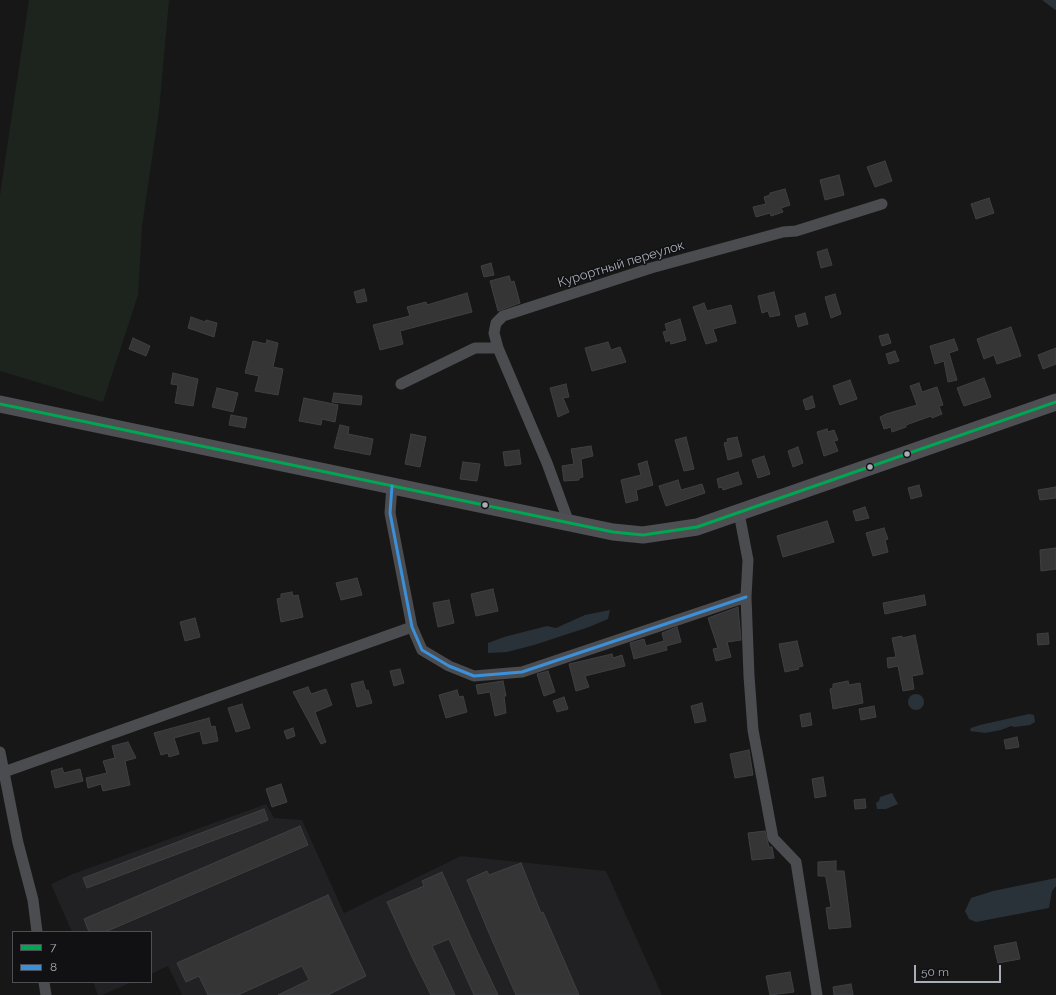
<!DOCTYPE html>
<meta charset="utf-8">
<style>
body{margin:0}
#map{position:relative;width:1056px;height:995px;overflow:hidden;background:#171717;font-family:Raleway,sans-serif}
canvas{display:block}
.legend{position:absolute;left:12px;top:931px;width:140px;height:52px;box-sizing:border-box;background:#111113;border:1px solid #4d4f55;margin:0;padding:5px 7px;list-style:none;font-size:12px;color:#a8adb8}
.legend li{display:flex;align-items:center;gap:8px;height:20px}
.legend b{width:20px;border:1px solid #4d4f55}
.scale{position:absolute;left:914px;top:965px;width:87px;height:18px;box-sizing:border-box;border:2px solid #a8adb8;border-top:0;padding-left:5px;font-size:12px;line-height:14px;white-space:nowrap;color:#a8adb8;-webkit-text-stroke:3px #111113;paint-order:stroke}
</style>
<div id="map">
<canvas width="1056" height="995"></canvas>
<ul class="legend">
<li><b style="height:5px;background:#00a651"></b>7</li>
<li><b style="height:5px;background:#3a90db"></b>8</li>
</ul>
<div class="scale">50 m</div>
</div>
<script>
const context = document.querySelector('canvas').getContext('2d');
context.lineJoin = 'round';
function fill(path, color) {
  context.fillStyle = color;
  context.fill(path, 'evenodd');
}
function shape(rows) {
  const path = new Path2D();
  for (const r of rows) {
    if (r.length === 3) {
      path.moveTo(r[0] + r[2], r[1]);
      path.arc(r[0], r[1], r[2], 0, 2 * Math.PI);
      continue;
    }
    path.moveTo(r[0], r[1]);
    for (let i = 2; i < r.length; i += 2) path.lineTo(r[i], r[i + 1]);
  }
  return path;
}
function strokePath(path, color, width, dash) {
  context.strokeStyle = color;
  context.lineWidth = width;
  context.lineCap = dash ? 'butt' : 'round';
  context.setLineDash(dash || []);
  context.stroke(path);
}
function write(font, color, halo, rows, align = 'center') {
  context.font = font + ' Raleway,sans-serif';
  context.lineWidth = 3;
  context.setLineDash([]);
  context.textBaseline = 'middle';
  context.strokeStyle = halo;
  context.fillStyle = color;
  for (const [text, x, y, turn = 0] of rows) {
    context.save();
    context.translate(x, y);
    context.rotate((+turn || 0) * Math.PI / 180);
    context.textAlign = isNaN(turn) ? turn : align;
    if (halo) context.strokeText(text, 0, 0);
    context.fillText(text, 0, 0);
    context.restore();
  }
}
const built = shape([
 [266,804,274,818,302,820,344,913,461,856,606,871,662,995,182,995,168,966,151,974,151,932,72,932,51,884,73,874],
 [93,982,132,982,102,995,98,995]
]);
const green = shape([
 [29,0,169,0,159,111,142,226,138,295,103,402,0,371,0,195]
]);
const water = shape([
 [1042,0,1056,0,1056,10,1054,9],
 [610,610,608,619,589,627,534,645,507,652,488,653,488,643,504,637,547,626,556,628,585,615],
 [916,702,8],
 [1029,714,1034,715,1035,722,1030,725,1015,727,1011,726,1001,730,985,733,970,731,971,728,980,725],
 [892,793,898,804,886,809,877,809,876,803,879,801,880,797],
 [1056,878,1056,886,1052,891,1049,908,976,922,969,919,965,911,971,898,993,891]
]);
const building = shape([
 [885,161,892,181,875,187,867,167,885,161],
 [839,175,844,195,825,200,820,180,839,175],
 [785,189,790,205,781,208,783,212,771,216,770,213,756,217,753,207,766,204,764,197,770,195,770,193,785,189],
 [989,198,994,213,976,219,971,204,989,198],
 [827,249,832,265,821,268,817,252,827,249],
 [491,263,494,275,484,277,481,266,491,263],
 [509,276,511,282,514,281,520,303,498,311,490,281,509,276],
 [364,289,367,301,357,303,354,292,364,289],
 [774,292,780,315,770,317,768,311,762,313,758,296,774,292],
 [467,293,472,312,400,331,403,344,380,350,373,325,410,316,407,307,426,302,427,305,467,293],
 [835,294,841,314,831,318,825,297,835,294],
 [704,303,707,311,731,305,736,323,713,329,717,341,706,344,693,307,704,303],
 [805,313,808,324,798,327,795,316,805,313],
 [191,317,205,322,206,320,217,323,214,337,188,328,191,317],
 [680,319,686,340,671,344,670,340,666,342,663,332,667,331,665,324,680,319],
 [1011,327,1021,356,997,364,994,355,984,359,977,339,1011,327],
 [888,334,891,343,882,346,879,336,888,334],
 [133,338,150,346,146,356,129,349,133,338],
 [954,339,958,350,949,353,957,380,948,382,944,361,935,364,930,346,954,339],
 [267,340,278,343,273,367,283,369,278,395,255,391,259,376,245,373,253,341,266,344,267,340],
 [608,342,611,350,620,347,626,362,592,371,585,348,608,342],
 [1056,348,1056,364,1043,369,1038,355,1056,348],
 [895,351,899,361,889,364,886,354,895,351],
 [173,373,198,379,193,406,175,403,178,385,171,384,173,373],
 [984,378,991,397,964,406,957,388,984,378],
 [850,380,857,399,840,405,833,386,850,380],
 [919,383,922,392,937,387,943,405,939,406,942,414,932,418,931,416,906,425,906,427,892,432,891,427,884,429,880,417,886,414,917,405,910,386,919,383],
 [566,384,569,397,563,398,569,412,558,417,550,388,566,384],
 [217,388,238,393,233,412,212,407,217,388],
 [334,393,362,396,361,405,332,402,334,393],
 [812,396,815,407,806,410,803,400,812,396],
 [304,398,338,405,335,422,322,419,321,425,299,421,304,398],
 [231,415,247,418,245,428,229,425,231,415],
 [340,425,349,427,348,434,373,439,370,455,334,448,340,425],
 [827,429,828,432,834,430,838,440,834,441,838,451,824,456,817,432,827,429],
 [411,434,426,437,420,467,405,464,411,434],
 [686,437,694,469,684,471,675,440,686,437],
 [737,437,742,456,728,460,724,443,728,442,727,439,737,437],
 [591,446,593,456,581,459,583,477,579,478,579,480,564,481,562,466,574,464,571,449,591,446],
 [798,447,803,463,793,467,788,451,798,447],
 [519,450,521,464,505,466,503,452,519,450],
 [764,456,770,474,758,478,752,460,764,456],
 [647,461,653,485,636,490,638,500,626,503,621,480,641,475,638,464,647,461],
 [463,462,480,464,477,481,460,479,463,462],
 [738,472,742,484,723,490,722,487,719,488,717,479,738,472],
 [678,480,681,490,702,484,705,493,666,506,659,486,678,480],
 [919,485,922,496,911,499,908,488,919,485],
 [1056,487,1056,498,1040,500,1038,490,1056,487],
 [865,507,869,518,856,521,853,511,865,507],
 [827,521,834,542,783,557,777,536,827,521],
 [884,528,888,539,885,540,888,552,873,556,866,533,884,528],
 [1056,548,1056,569,1041,571,1040,550,1056,548],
 [357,578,362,595,341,600,336,583,357,578],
 [493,589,498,611,476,616,471,594,493,589],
 [292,592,293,596,298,595,303,617,281,622,277,599,281,598,281,594,292,592],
 [924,595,926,605,885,614,883,603,924,595],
 [449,600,454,623,438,627,433,603,449,600],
 [738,607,741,640,727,642,731,657,716,661,713,649,718,648,708,618,738,607],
 [195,618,200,637,185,641,180,622,195,618],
 [677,627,681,642,666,646,667,650,634,659,630,643,644,639,646,646,664,641,662,633,677,627],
 [1048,633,1049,644,1038,645,1037,634,1048,633],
 [915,635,923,674,912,676,914,689,903,691,898,666,888,668,887,658,896,657,892,638,902,636,902,638,915,635],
 [797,641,803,666,798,667,799,669,785,672,779,644,797,641],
 [612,654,613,658,622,655,625,666,585,676,589,687,576,691,569,664,612,654],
 [400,669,404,683,394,686,390,671,400,669],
 [548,671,555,692,544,696,537,674,548,671],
 [363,681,366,691,368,690,372,703,357,707,351,684,363,681],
 [503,681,506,696,504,696,506,713,495,716,490,692,478,694,476,685,503,681],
 [848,681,849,685,860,683,863,703,833,709,830,689,833,688,833,684,848,681],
 [308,687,311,694,326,689,332,705,315,712,326,742,321,744,293,692,308,687],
 [457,690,459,697,463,696,467,712,446,718,439,695,457,690],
 [564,697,568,709,557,712,553,701,564,697],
 [702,703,706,721,695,723,691,706,702,703],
 [242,704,250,728,236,732,228,708,242,704],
 [874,706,876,717,861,720,859,709,874,706],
 [810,713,812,725,802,727,800,715,810,713],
 [209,718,211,727,215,726,218,741,203,744,200,731,174,738,179,754,169,757,168,753,161,755,154,733,209,718],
 [293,728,295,736,287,739,284,731,293,728],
 [1017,737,1019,747,1006,749,1004,740,1017,737],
 [128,742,136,758,125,761,130,785,103,791,101,784,88,788,86,778,107,773,103,761,115,758,112,746,128,742],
 [749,750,753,775,735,778,730,754,749,750],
 [62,768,64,773,80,769,83,781,55,788,51,771,62,768],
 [823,777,826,796,815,798,812,779,823,777],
 [281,784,287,802,272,807,266,789,281,784],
 [865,799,866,808,855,809,854,800,865,799],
 [264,809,268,820,87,888,83,878,264,809],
 [300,826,308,845,105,932,89,932,84,919,300,826],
 [765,831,769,847,772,847,774,858,752,860,748,833,765,831],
 [836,861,836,871,844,871,851,927,829,929,826,908,831,907,826,878,825,876,818,876,818,862,836,861],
 [521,863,541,913,543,912,579,995,516,995,489,933,467,880,487,871,489,875,521,863],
 [442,872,472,940,498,995,474,995,449,939,432,946,455,995,431,995,412,957,387,902,424,886,422,881,442,872],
 [328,895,366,976,328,995,278,995,309,980,302,966,238,995,208,995,199,976,186,982,177,963,328,895],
 [1016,942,1020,959,998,963,994,946,1016,942],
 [790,972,794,992,770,995,766,976,790,972],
 [851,984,853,995,834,995,833,987,851,984]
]);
const minor = shape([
 [498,348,547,463,569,523],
 [401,384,475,348,498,348,494,333,496,323,503,316,651,268,783,232,796,231,882,204],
 [392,486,390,513,412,627,422,650,449,666,474,676,522,672,746,597],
 [739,513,748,560,746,597,749,676,753,730,773,838,796,862,817,995],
 [0,752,18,843,33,900,37,932],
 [4,772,412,627],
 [44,982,46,995]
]);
const primary = shape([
 [0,404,613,532,643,535,697,527,1056,402]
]);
const bus1 = shape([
 [0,404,613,532,643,535,697,527,1056,402]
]);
const bus2 = shape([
 [392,486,390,513,412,627,422,650,449,666,474,676,522,672,746,597]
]);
const markers = [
 [907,454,3.5,"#a8adb8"],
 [870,467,3.5,"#a8adb8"],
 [485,505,3.5,"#a8adb8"]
];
const streetNames = [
 ["Курортный переулок",621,264,-17]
];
fill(built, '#212123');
fill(green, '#1d241e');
fill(water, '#2a3239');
fill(building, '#353536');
strokePath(building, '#3f4043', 1);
strokePath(minor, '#4b4c50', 11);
strokePath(primary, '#4d4f52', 17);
strokePath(bus1, '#00a651', 3);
strokePath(bus2, '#3a90db', 3);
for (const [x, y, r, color] of markers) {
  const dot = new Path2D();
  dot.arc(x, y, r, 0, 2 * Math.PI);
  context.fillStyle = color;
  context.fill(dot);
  strokePath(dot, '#111113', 1.5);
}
write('13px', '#a8adb8', '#111113', streetNames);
</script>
